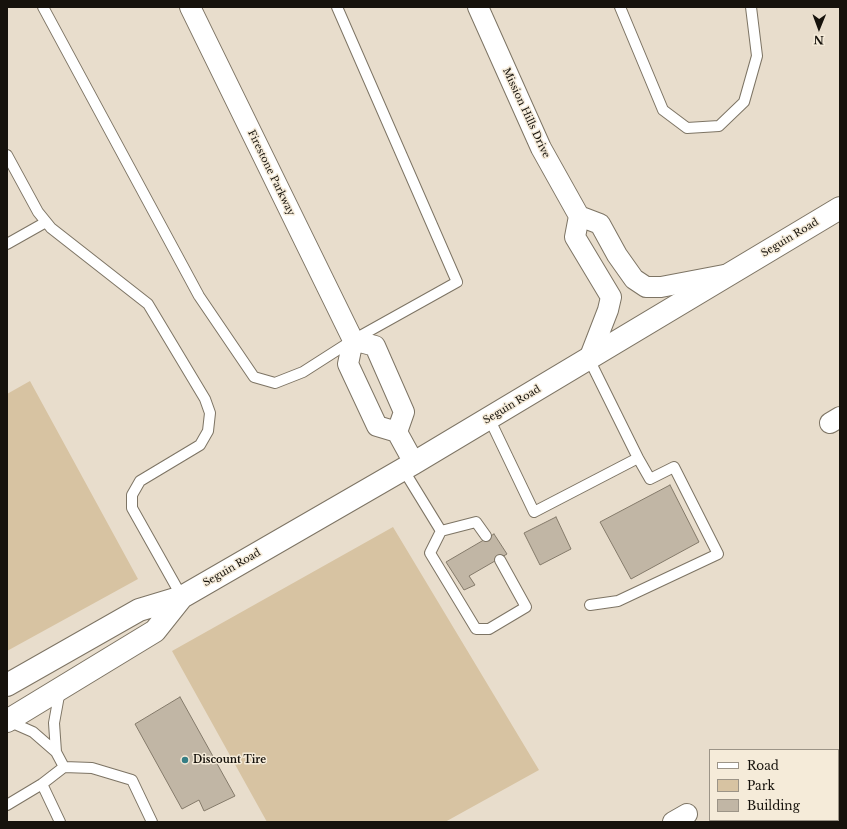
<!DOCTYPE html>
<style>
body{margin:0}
#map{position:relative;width:847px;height:829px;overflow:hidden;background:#e8ddcc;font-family:"Libre Baskerville",serif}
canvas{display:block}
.frame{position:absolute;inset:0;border:8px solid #16120c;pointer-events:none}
.legend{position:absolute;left:709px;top:749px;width:130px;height:72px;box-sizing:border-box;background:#f5ebd9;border:1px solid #9c9487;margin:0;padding:5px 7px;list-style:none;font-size:12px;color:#16120c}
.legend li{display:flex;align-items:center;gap:8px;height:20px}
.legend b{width:20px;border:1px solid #9c9487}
.north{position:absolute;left:799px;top:8px;width:40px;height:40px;-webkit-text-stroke:3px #f5ebd9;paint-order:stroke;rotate:181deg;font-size:11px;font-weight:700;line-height:16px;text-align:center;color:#16120c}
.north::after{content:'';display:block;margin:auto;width:14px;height:18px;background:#16120c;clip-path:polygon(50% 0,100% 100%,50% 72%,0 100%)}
</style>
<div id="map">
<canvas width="847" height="829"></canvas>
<div class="frame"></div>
<ul class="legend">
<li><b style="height:5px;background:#fff"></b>Road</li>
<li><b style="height:11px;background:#d7c3a2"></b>Park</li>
<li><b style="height:11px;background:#c1b6a5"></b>Building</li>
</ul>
<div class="north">N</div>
</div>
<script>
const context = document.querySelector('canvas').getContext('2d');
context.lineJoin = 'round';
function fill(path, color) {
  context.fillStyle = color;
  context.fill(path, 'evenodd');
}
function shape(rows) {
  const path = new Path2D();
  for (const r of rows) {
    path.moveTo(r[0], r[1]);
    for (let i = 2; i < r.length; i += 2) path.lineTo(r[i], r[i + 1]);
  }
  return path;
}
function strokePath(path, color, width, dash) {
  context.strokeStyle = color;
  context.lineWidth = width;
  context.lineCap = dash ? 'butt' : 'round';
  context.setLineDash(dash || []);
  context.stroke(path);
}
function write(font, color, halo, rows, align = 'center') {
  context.font = font + ' "Libre Baskerville",serif';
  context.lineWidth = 3;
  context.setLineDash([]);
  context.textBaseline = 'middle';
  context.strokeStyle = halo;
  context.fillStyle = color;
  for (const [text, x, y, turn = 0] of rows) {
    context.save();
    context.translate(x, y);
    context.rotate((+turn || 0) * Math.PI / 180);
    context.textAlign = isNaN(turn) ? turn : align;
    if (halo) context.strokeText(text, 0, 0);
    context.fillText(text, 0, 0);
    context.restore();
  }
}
const green = shape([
 [30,381,138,579,7,651,7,394],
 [393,527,539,770,445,822,267,822,172,651]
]);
const building = shape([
 [670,485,699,542,631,579,600,522,670,485],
 [556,517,571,549,540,565,524,533,556,517],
 [494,534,507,554,469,576,475,585,464,590,446,562,494,534],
 [180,697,235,796,204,811,199,800,182,809,135,724,180,697]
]);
const lane = shape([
 [43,7,199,296,254,377,275,383,303,372,353,340,457,282,337,7],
 [620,7,663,110,687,128,719,126,744,102,757,56,751,7],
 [7,155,38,212,51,228,148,304,205,399,210,413,208,431,200,445,140,481,132,495,132,508,182,597],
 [7,244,46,222],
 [589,359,638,458,650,479,674,467,718,554,618,601,590,605],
 [489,418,534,512,638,458],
 [403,469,441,531,430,553,476,629,489,629,526,607,500,560],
 [441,531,476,522,486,536],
 [60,690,54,723,56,752,64,767,92,768,132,780,152,822],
 [8,721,33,732,56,752],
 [42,784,60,822],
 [7,805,42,784,64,767]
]);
const street = shape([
 [190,7,353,340,348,364,377,426,397,432,414,463],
 [478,7,541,148,579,216,600,224,617,255,634,279,646,287,661,287,724,275],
 [579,216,575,237,611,297,608,310,589,359],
 [353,340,375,346,404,412,397,432],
 [830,423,840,417],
 [673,822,687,814]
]);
const primary = shape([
 [7,685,139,610,182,597,414,463,840,208],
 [7,721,155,631,182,597]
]);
const markers = [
 [185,760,4,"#367e85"]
];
const streetNames = [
 ["Mission Hills Drive",526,113,65],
 ["Firestone Parkway",271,173,64],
 ["Seguin Road",790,238,-31],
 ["Seguin Road",512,405,-31],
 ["Seguin Road",232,568,-30]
];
const poiNames = [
 ["Discount Tire",193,760]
];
fill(green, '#d7c3a2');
fill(building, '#c1b6a5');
strokePath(building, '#847a6a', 1);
strokePath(lane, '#7d7464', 12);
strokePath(street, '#7d7464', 22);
strokePath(primary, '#7d7464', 24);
strokePath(lane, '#fff', 10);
strokePath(street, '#fff', 20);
strokePath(primary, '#fff', 22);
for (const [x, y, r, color] of markers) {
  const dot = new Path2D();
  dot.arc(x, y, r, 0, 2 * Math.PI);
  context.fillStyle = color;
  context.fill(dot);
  strokePath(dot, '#f5ebd9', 1.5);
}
write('10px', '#16120c', '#f5ebd9', streetNames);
write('bold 10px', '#16120c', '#f5ebd9', poiNames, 'left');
</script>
